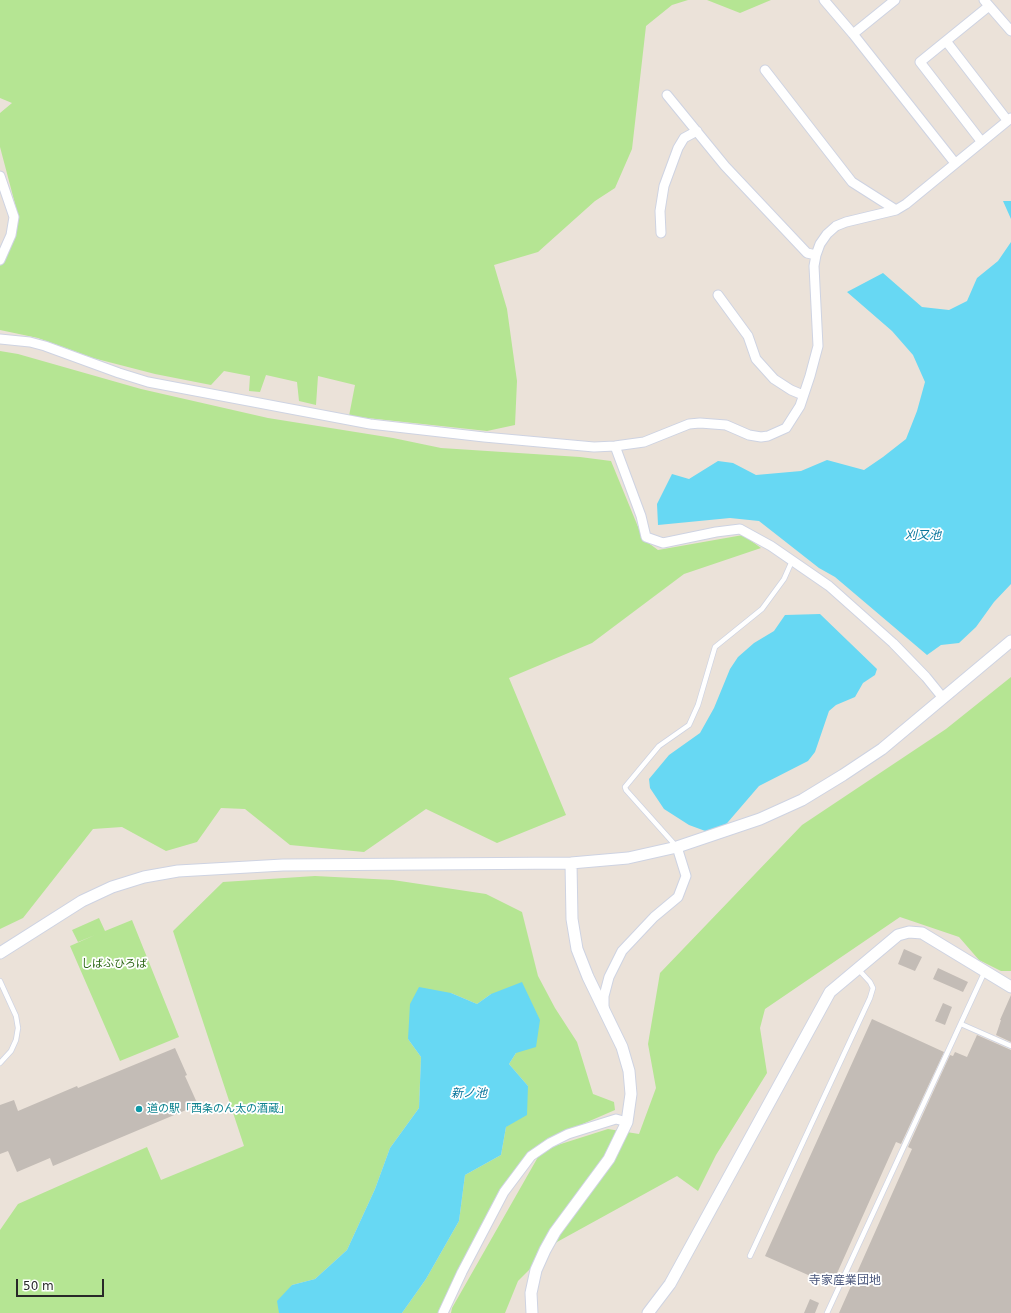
<!DOCTYPE html>
<meta charset="utf-8">
<style>
body{margin:0}
#map{position:relative;width:1011px;height:1313px;overflow:hidden;background:#ebe2d9;font-family:"DejaVu Sans",sans-serif}
canvas{display:block}
.scale{position:absolute;left:16px;top:1279px;width:88px;height:18px;box-sizing:border-box;border:2px solid #282828;border-top:0;padding-left:5px;font-size:12px;line-height:14px;white-space:nowrap;color:#282828;-webkit-text-stroke:3px #fff;paint-order:stroke}
</style>
<div id="map">
<canvas width="1011" height="1313"></canvas>
<div class="scale">50 m</div>
</div>
<script>
const context = document.querySelector('canvas').getContext('2d');
context.lineJoin = 'round';
function fill(path, color) {
  context.fillStyle = color;
  context.fill(path, 'evenodd');
}
function shape(rows) {
  const path = new Path2D();
  for (const r of rows) {
    path.moveTo(r[0], r[1]);
    for (let i = 2; i < r.length; i += 2) path.lineTo(r[i], r[i + 1]);
  }
  return path;
}
function strokePath(path, color, width, dash) {
  context.strokeStyle = color;
  context.lineWidth = width;
  context.lineCap = dash ? 'butt' : 'round';
  context.setLineDash(dash || []);
  context.stroke(path);
}
function write(font, color, halo, rows, align = 'center') {
  context.font = font + ' "DejaVu Sans","Noto Sans JP",sans-serif';
  context.lineWidth = 3.5;
  context.setLineDash([]);
  context.textBaseline = 'middle';
  context.strokeStyle = halo;
  context.fillStyle = color;
  for (const [text, x, y, turn = 0] of rows) {
    context.save();
    context.translate(x, y);
    context.rotate((+turn || 0) * Math.PI / 180);
    context.textAlign = isNaN(turn) ? turn : align;
    if (halo) context.strokeText(text, 0, 0);
    context.fillText(text, 0, 0);
    context.restore();
  }
}
const green = shape([
 [0,0,688,0,672,5,646,26,632,149,615,188,595,201,538,252,494,265,507,309,517,381,515,425,487,431,349,416,355,385,318,376,316,405,299,401,297,382,266,375,260,392,249,391,250,376,224,371,211,385,155,374,93,358,38,338,0,330,0,266,8,253,16,235,18,215,0,147,0,113,12,103,0,98],
 [707,0,771,0,740,13],
 [0,351,18,354,141,389,268,418,393,438,441,448,580,457,611,461,643,539,658,550,743,535,761,548,684,574,592,643,509,678,566,815,497,843,426,809,364,852,290,845,245,809,221,808,197,842,166,851,122,827,93,829,23,918,0,929],
 [1011,677,1011,971,1001,971,979,960,959,937,900,917,765,1009,760,1028,767,1073,716,1155,698,1191,677,1176,557,1242,518,1281,505,1313,451,1313,452,1308,542,1150,608,1129,639,1134,656,1088,648,1044,660,973,802,825,946,729],
 [315,876,393,880,486,894,522,912,538,976,555,1008,577,1042,593,1094,614,1102,615,1110,548,1139,528,1153,500,1189,458,1270,438,1313,402,1313,426,1279,459,1221,465,1175,501,1155,506,1127,528,1086,509,1064,516,1053,491,994,477,1004,451,993,408,1039,421,1057,419,1108,390,1148,375,1189,347,1250,315,1279,292,1285,279,1313,0,1313,0,1230,18,1204,147,1147,161,1180,244,1146,173,931,223,882],
 [99,918,105,931,132,920,179,1037,120,1061,70,946,95,935,78,942,72,930]
]);
const water = shape([
 [1003,201,1011,201,1011,219],
 [1011,242,1011,584,994,602,976,627,959,643,941,645,927,655,835,577,819,568,759,521,730,518,658,525,657,504,672,474,689,479,718,461,733,463,756,475,801,471,827,460,864,470,883,457,906,439,917,411,925,382,913,355,892,331,847,292,883,273,922,307,949,310,967,301,977,278,998,261],
 [820,614,877,669,875,675,863,683,855,697,836,705,829,711,815,752,808,761,759,786,722,829,708,832,689,825,664,809,650,788,649,779,669,755,700,733,714,708,730,669,738,657,754,643,774,631,785,615],
 [522,982,540,1020,536,1047,516,1053,509,1064,528,1086,527,1115,506,1127,501,1155,465,1175,459,1221,426,1279,402,1313,279,1313,277,1301,292,1285,315,1279,347,1250,375,1189,390,1148,419,1108,421,1057,408,1039,410,1004,419,987,451,993,477,1004,491,994]
]);
const building = shape([
 [904,949,922,957,915,971,898,964],
 [938,968,968,982,963,992,933,979],
 [1011,995,1011,1042,996,1035,1001,1020,1000,1020],
 [943,1003,952,1007,945,1025,935,1021],
 [872,1019,944,1052,901,1144,896,1142,834,1280,827,1277,824,1282,765,1256],
 [977,1035,1011,1050,1011,1313,839,1313,912,1149,908,1147,950,1055,953,1056,955,1052,967,1057],
 [175,1048,187,1075,185,1076,198,1105,53,1166,50,1158,17,1172,8,1151,0,1154,0,1105,14,1100,18,1111,77,1086,78,1088],
 [810,1299,819,1303,815,1313,804,1313]
]);
const service = shape([
 [676,846,626,790,625,787,659,746,689,725,698,705,715,647,762,609,784,579,792,561],
 [0,981,16,1016,18,1028,16,1040,11,1051,0,1063],
 [961,1024,1011,1046],
 [750,1256,870,998,873,988,870,982,858,969],
 [827,1313,985,971]
]);
const minor = shape([
 [824,0,853,34,955,163],
 [984,0,1011,31],
 [853,34,895,0],
 [946,41,1007,120],
 [765,70,852,182,896,210],
 [667,95,725,166,807,253,816,255],
 [981,141,920,62,989,6],
 [0,176,14,217,11,235,0,260],
 [661,233,660,211,664,186,678,148,684,138,697,131],
 [718,295,748,336,756,359,774,379,791,390,803,395],
 [0,339,30,342,45,346,119,373,148,382,370,424,484,437,594,447,615,446,644,442,689,424,700,423,726,425,749,435,761,437,768,436,786,428,800,406,810,376,818,346,814,266,816,255,820,244,827,234,836,226,846,222,896,210,906,204,1011,118],
 [615,446,641,516,646,537,663,543,716,532,740,529,771,546,829,586,893,643,926,677,943,698],
 [604,1009,604,996,609,977,622,951,654,917,678,897,686,876,677,847],
 [443,1313,462,1272,504,1192,531,1156,550,1143,568,1134,616,1119,627,1122]
]);
const tertiary = shape([
 [0,953,82,901,112,887,144,877,178,871,283,865,571,863,628,858,677,847,760,819,802,800,843,775,882,749,1011,641],
 [532,1313,531,1293,536,1270,545,1250,555,1232,609,1159,627,1122,631,1094,629,1071,622,1047,588,977,577,949,572,919,571,863],
 [648,1313,670,1284,830,992,898,935,909,932,922,933,1011,987]
]);
const markers = [
 [139,1109,4,"#0f9aa8"]
];
const parkNames = [
 ["しばふひろば",114,964]
];
const cultureNames = [
 ["道の駅「西条のん太の酒蔵」",147,1109]
];
const waterNames = [
 ["刈又池",923,536],
 ["新ノ池",469,1094]
];
const neighbourhoodNames = [
 ["寺家産業団地",845,1281]
];
fill(green, '#b5e593');
fill(water, '#67d8f3');
fill(building, '#c3bcb6');
strokePath(service, '#ced3e2', 6);
strokePath(minor, '#ced3e2', 11);
strokePath(tertiary, '#ced3e2', 13);
strokePath(service, '#fff', 4.5);
strokePath(minor, '#fff', 9);
strokePath(tertiary, '#fff', 11);
for (const [x, y, r, color] of markers) {
  const dot = new Path2D();
  dot.arc(x, y, r, 0, 2 * Math.PI);
  context.fillStyle = color;
  context.fill(dot);
  strokePath(dot, '#fff', 1.5);
}
write('11px', '#2d6717', '#fff', parkNames);
write('11px', '#0d838f', '#fff', cultureNames, 'left');
write('italic 12px', '#08759c', '#fff', waterNames);
write('12px', '#47547a', '#fff', neighbourhoodNames);
</script>
